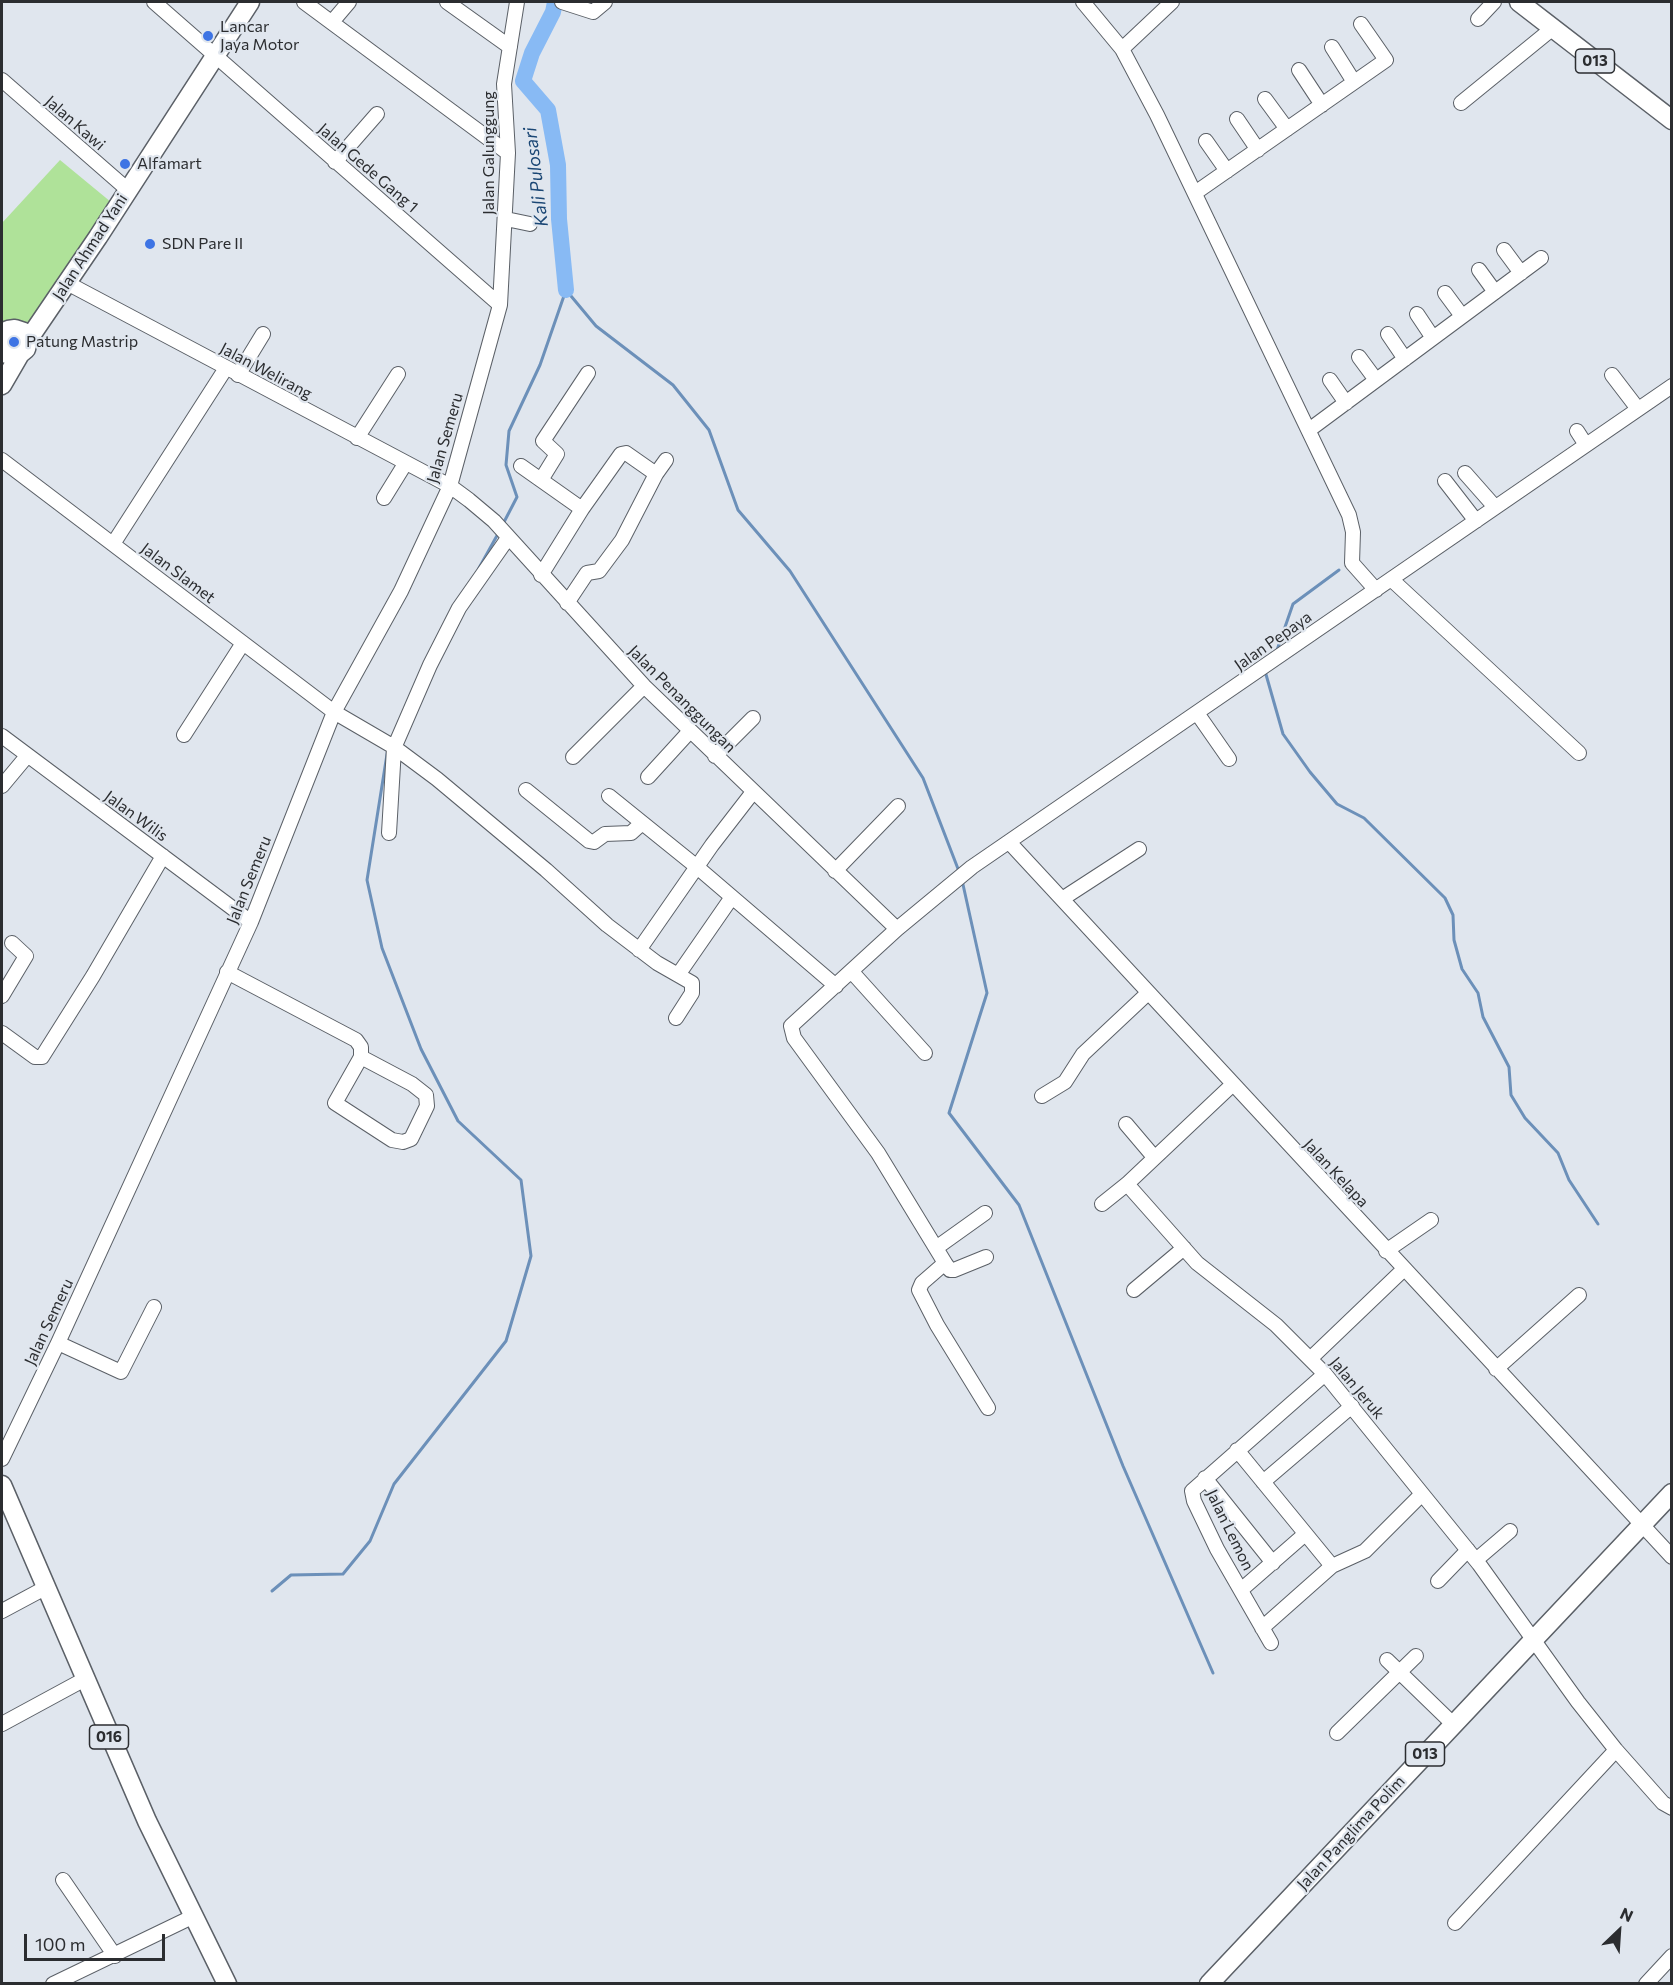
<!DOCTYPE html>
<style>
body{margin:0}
#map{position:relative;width:1673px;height:1985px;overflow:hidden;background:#e0e6ee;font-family:Commissioner,sans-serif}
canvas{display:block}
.frame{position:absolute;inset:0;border:3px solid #2b2d30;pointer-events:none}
.north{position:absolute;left:1589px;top:1901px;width:60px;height:60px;-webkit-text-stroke:4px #e0e6ee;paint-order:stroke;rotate:25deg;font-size:16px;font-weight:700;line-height:24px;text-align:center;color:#2b2d30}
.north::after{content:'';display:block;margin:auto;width:21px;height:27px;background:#2b2d30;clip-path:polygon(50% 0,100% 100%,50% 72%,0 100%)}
.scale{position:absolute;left:24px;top:1934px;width:141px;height:27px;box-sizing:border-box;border:3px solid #2b2d30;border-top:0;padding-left:8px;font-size:18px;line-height:21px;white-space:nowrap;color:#2b2d30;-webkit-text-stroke:4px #e0e6ee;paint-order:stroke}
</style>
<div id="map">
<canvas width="1673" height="1985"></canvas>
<div class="frame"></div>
<div class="north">N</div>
<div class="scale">100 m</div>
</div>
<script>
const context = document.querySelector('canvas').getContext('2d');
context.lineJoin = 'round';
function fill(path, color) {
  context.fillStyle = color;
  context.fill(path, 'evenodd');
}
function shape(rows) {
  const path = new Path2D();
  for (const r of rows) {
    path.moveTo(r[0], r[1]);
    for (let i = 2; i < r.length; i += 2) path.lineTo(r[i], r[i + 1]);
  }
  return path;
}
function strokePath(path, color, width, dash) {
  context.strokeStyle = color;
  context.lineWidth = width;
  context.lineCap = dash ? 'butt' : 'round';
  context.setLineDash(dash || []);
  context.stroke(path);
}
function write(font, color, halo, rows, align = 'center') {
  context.font = font + ' Commissioner,sans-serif';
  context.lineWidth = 4.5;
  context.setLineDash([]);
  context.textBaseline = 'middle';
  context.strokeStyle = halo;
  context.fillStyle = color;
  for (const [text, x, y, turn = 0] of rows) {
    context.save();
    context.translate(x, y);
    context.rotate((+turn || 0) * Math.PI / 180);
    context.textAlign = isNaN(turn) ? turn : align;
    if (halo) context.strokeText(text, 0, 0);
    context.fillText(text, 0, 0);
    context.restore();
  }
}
const green = shape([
 [60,160,117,207,35,331,2,330,2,223]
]);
const stream = shape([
 [566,290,596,326,673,385,709,430,738,510,790,571,923,778,960,874],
 [503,524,517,497,506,465,509,431,540,365,566,290],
 [479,568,499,532],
 [1276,653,1293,604,1339,570],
 [1265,671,1283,734,1310,772,1337,804,1364,818,1445,898,1453,915,1454,940,1462,969,1478,993,1483,1017,1509,1067,1511,1095,1525,1118,1558,1153,1569,1180,1598,1224],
 [962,880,987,993,949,1113,1019,1205,1123,1466,1213,1673],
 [272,1591,291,1575,343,1574,370,1541,394,1484,506,1341,531,1256,521,1180,458,1121,421,1049,382,948,367,880,388,748]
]);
const river = shape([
 [555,2,553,12,532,53,523,81,548,110,558,165,559,219,566,290]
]);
const minor = shape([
 [154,2,500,305],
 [304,2,508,153],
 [447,2,510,47],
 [562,2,593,12,605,2],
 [1083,2,1122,49],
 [1172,2,1122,49,1157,115,1349,515,1353,532,1352,563,1376,590],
 [1478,19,1494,2],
 [332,22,349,2],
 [1332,47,1354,82],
 [1299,70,1322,105],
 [2,80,128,190],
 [1265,99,1287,129],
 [1461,103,1553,28],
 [1237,119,1258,150],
 [1206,141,1227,171],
 [335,162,377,114],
 [1195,193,1386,60,1361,24],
 [506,219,530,224],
 [1504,250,1521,273],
 [1479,270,1495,292],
 [67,283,450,486,469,500,494,521,644,686,897,929],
 [1445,293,1462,316],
 [1417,314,1433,338],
 [1388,334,1405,359],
 [1359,357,1376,380],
 [238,375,263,334],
 [1612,375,1638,409],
 [1330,380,1346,403],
 [1309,430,1541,258],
 [1577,431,1586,445],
 [357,438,398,374],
 [2,460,334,712,394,747,437,779,546,870,607,925,657,963,692,983,692,993,676,1018],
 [521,466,582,509,541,575],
 [1465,473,1495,507],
 [541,480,557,454,543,441,588,373],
 [1445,481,1476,521],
 [384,498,405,464],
 [582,509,621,454,626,453,656,474,666,460],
 [113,544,226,368],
 [1391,579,1579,753],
 [567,603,587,573,599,571,622,540,656,474],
 [1197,713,1229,759],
 [184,735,243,643],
 [2,736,251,922],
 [715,756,753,718],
 [573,757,644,686],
 [648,777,690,731],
 [2,786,27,756],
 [526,790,589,841,594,842,605,834,631,833,642,823],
 [609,796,697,867,836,986],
 [389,833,394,748,430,665,459,608,508,538],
 [1009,842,1672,1557],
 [835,871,898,806],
 [1062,899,1139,849],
 [639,950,712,845,753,792],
 [227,972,356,1040,361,1047,361,1057,335,1103,392,1140,403,1142,411,1139,427,1106,426,1095,412,1084,361,1057],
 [852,972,925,1053],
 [678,975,732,897],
 [2,996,26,956,12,943],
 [2,1033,35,1057,42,1057,93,976,163,856],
 [1042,1096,1065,1082,1083,1054,1148,993],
 [1126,1124,1154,1157],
 [1127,1184,1197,1263,1276,1325,1325,1374,1479,1564,1578,1702,1616,1750,1663,1803,1672,1808],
 [1102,1204,1127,1184,1232,1085],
 [936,1248,985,1213],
 [1386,1251,1431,1220],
 [945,1263,950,1270,954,1270,986,1257],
 [1134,1290,1184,1248],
 [58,1343,121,1372,154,1307],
 [1310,1359,1403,1270],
 [1496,1369,1579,1295],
 [988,1408,937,1325,919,1290,922,1283,945,1263,878,1153,794,1038,791,1026,897,929,972,867,1672,386],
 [1237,1450,1332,1566,1365,1551,1422,1494],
 [2,1459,58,1343,251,922,334,712,401,591,450,486,500,305,508,153,504,84,517,2],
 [1205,1478,1273,1563],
 [1263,1482,1352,1406],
 [1476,1560,1510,1531],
 [1438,1581,1468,1550],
 [1241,1590,1304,1535],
 [2,1611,45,1588],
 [1262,1628,1332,1566],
 [1271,1643,1217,1549,1194,1501,1192,1491,1325,1374],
 [1387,1660,1452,1723],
 [2,1724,85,1679],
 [1337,1733,1416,1656],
 [63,1880,115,1956],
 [1455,1923,1616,1750],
 [53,1984,192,1917],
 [1646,1984,1672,1956]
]);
const major = shape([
 [1519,2,1672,120],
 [2,338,8,330,15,329,24,332,28,340,26,349,20,354,7,354,2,346],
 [28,340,98,237,250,2],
 [2,385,20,354],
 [2,1485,147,1821,227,1984],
 [1209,1984,1672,1493]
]);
const markers = [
 [208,36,6,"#3e74e4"],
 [125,164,6,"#3e74e4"],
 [150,244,6,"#3e74e4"],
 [14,342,6,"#3e74e4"]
];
const shields = [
 [1595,61,39],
 [109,1737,39],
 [1425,1754,39]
];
const shieldNames = [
 ["013",1595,61],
 ["016",109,1737],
 ["013",1425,1754]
];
const poiNames = [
 ["Lancar",220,27],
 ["Jaya Motor",220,45],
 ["Alfamart",137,164],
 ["SDN Pare II",162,244],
 ["Patung Mastrip",26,342]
];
const streetNames = [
 ["Jalan Kawi",75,123,41],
 ["Jalan Galunggung",489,153,-90],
 ["Jalan Gede Gang 1",368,168,41],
 ["Jalan Ahmad Yani",90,247,-57],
 ["Jalan Welirang",266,371,28],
 ["Jalan Semeru",445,438,-74],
 ["Jalan Slamet",178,573,37],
 ["Jalan Pepaya",1273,641,-35],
 ["Jalan Penanggungan",682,699,45],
 ["Jalan Wilis",136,816,36],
 ["Jalan Semeru",249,880,-68],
 ["Jalan Kelapa",1336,1173,47],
 ["Jalan Semeru",49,1322,-65],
 ["Jalan Jeruk",1357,1388,50],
 ["Jalan Lemon",1230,1530,64],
 ["Jalan Panglima Polim",1351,1833,-47]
];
const waterNames = [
 ["Kali Pulosari",536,177,-97]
];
fill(green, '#afe299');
strokePath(stream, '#6c90b9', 3);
strokePath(river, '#88baf4', 16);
strokePath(minor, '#5b6067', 16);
strokePath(major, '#5b6067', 21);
strokePath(minor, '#fff', 14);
strokePath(major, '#fff', 18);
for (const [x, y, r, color] of markers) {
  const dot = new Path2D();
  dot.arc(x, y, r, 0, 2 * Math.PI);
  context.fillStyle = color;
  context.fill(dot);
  strokePath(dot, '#e0e6ee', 2);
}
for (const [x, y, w] of shields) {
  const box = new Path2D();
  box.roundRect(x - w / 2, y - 12, w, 24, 4.5);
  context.fillStyle = '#e0e6ee';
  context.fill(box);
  strokePath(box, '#2b2d30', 1.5);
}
write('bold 15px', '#2b2d30', null, shieldNames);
write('16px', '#2b2d30', '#e0e6ee', poiNames, 'left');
write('16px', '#2b2d30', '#e0e6ee', streetNames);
write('italic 18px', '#1b4775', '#e0e6ee', waterNames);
</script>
